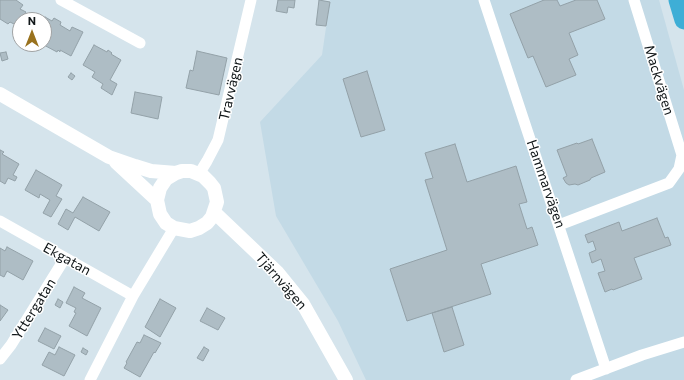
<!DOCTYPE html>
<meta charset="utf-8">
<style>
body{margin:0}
#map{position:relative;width:684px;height:380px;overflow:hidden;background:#d5e4ec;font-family:Commissioner,sans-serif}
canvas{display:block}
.north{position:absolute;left:12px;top:12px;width:40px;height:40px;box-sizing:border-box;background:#fff;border:1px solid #a0a2a3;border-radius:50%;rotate:0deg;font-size:11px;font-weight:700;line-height:16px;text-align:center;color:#111719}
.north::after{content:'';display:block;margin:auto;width:14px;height:18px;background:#99721e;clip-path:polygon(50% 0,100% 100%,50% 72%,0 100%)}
</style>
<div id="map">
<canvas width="684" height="380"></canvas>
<div class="north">N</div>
</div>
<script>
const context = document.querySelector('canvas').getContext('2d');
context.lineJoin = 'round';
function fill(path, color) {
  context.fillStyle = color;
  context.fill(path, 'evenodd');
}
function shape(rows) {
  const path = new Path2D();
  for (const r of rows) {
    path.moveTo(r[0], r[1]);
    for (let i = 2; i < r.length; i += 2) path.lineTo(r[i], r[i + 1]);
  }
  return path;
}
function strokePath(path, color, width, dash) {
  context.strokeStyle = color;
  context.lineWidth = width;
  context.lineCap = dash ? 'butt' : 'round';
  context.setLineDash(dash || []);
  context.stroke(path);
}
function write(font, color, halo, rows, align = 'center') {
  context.font = font + ' Commissioner,sans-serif';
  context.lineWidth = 3;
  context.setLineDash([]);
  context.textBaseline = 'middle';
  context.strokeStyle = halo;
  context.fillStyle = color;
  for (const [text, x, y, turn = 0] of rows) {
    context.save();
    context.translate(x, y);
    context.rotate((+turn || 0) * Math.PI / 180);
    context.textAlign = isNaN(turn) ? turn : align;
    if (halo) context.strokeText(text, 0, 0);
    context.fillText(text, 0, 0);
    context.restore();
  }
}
const built = shape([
 [330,0,659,0,684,90,684,380,366,380,338,321,276,216,260,122,322,55]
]);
const building = shape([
 [0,0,16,0,23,5,20,9,26,12,20,20,18,26,10,22,8,24,0,19,0,0],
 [278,0,295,0,294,8,288,7,287,13,276,11,278,0],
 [319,0,330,2,326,26,316,25,319,0],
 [544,0,557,0,560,6,576,0,597,0,605,19,569,33,578,55,569,59,576,75,546,87,533,56,528,58,510,14,544,0],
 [45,17,52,21,54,18,61,22,60,25,70,31,72,27,83,32,71,56,60,50,60,52,58,50,57,52,42,44,44,44,43,20,45,17],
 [94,45,107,52,108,50,112,53,111,54,121,60,110,80,117,84,112,95,101,88,103,84,92,77,95,72,83,65,94,45],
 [197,51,227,58,219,95,186,88,190,70,193,71,197,51],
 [6,52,8,59,2,61,0,53,6,52],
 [367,71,385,130,361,137,343,79,367,71],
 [71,73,75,76,72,80,68,77,71,73],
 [135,92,162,97,158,119,131,113,135,92],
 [592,139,605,172,591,178,590,180,578,185,575,184,569,185,566,183,563,178,567,176,557,150,577,143,578,144,592,139],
 [455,144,467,182,516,166,527,202,519,204,527,229,532,227,538,245,481,264,491,294,407,321,390,269,447,250,425,180,433,178,425,153,455,144],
 [0,150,4,152,2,154,19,164,13,175,17,177,15,181,8,178,5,184,0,181,0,150],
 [36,170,62,185,56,196,62,199,51,217,43,213,50,200,40,194,39,198,25,190,36,170],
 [83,197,110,212,99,231,75,217,68,230,58,224,66,209,73,213,83,197],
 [657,218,665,238,668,237,671,245,634,258,642,279,613,290,612,289,605,292,598,273,605,271,601,259,592,263,589,253,596,250,593,241,588,243,585,235,619,222,622,231,657,218],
 [7,247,33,261,23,280,7,271,4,277,0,275,0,248,5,251,7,247],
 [74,287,85,293,82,298,101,308,87,336,69,326,76,313,74,312,76,308,66,303,74,287],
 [58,299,63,302,60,308,55,305,58,299],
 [160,299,176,308,160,337,145,327,160,299],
 [0,305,8,310,0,321,0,305],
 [452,307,464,345,444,352,432,313,452,307],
 [207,308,225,318,218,330,200,321,207,308],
 [45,328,61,336,54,349,38,341,45,328],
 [144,335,161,343,155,353,154,352,140,377,124,368,127,363,126,362,137,342,140,343,144,335],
 [59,347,75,355,64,376,42,365,49,352,55,355,59,347],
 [204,347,209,350,203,361,197,358,204,347],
 [83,348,88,351,86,355,81,352,83,348]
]);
const minor = shape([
 [61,0,140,43],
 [484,0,606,369],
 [199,174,207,161,218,140,251,0],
 [0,221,133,296],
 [559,225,669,183,679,169,682,155,634,0],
 [0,359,11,345,65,258],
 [90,380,133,296,174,228],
 [576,380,642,355,684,342]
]);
const tertiary = shape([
 [0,94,109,157,135,166,151,171,176,173,182,171,191,171,203,176,210,183,214,188,217,202,212,217,207,223,199,228,190,231,174,228,166,223,160,214,157,200,160,188,166,179,176,173],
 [116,162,157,200],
 [214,212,277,272,303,304,346,380]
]);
const trunk = shape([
 [678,0,684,20]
]);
const streetNames = [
 ["Mackvägen",659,80,73],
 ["Travvägen",231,89,-77],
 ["Hammarvägen",546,184,71],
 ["Ekgatan",67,259,29],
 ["Tjärnvägen",281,281,49],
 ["Yttergatan",34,309,-58]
];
fill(built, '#c3dae6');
fill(building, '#aebdc5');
strokePath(building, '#93a1a8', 1);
strokePath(minor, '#fff', 11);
strokePath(tertiary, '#fff', 14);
strokePath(trunk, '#3eaed6', 19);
write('14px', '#111719', '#fff', streetNames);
</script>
